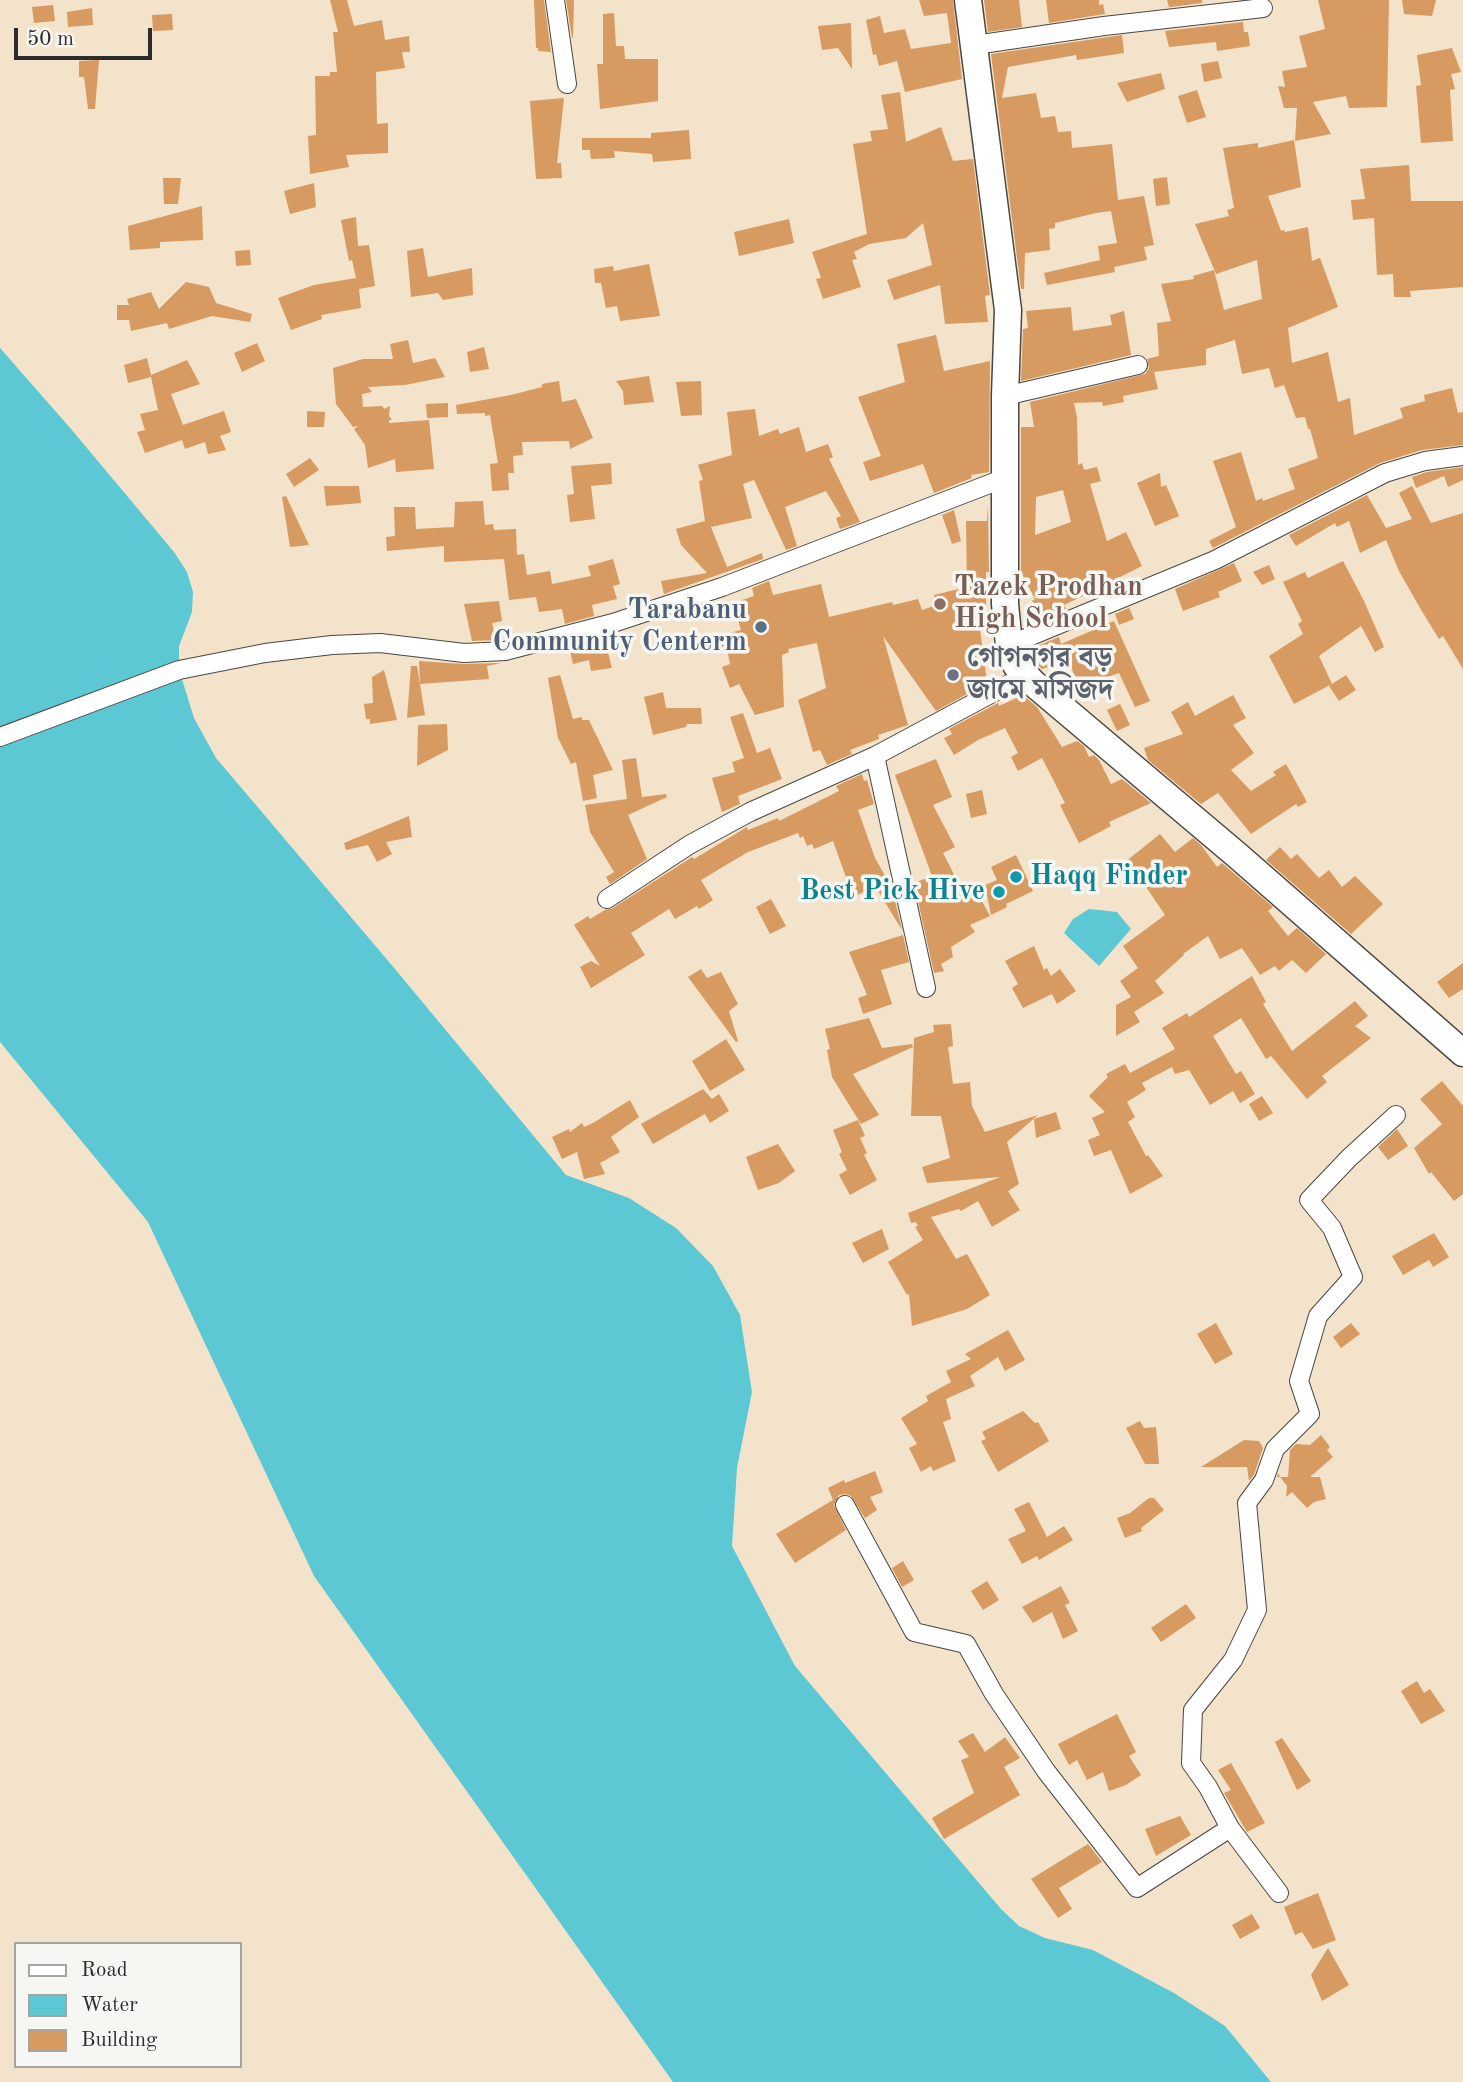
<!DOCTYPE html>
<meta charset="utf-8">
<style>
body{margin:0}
#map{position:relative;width:1463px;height:2082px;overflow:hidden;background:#f2e3ca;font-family:"Old Standard TT",serif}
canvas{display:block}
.legend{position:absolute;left:14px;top:1942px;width:228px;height:126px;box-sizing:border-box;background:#f6f6f2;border:2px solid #a5a5a2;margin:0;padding:9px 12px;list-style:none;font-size:21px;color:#2b2b2b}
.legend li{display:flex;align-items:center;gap:14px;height:35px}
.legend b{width:35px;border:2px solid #a5a5a2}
.scale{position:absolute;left:14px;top:28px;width:138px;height:32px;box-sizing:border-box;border:4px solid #2b2b2b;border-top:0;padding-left:9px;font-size:21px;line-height:24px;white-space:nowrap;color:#2b2b2b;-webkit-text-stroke:5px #f6f6f2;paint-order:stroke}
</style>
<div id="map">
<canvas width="1463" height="2082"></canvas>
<ul class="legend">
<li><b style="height:9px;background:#fff"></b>Road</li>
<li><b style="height:19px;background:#5cc8d4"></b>Water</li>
<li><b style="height:19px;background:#d79a61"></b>Building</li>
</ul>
<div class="scale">50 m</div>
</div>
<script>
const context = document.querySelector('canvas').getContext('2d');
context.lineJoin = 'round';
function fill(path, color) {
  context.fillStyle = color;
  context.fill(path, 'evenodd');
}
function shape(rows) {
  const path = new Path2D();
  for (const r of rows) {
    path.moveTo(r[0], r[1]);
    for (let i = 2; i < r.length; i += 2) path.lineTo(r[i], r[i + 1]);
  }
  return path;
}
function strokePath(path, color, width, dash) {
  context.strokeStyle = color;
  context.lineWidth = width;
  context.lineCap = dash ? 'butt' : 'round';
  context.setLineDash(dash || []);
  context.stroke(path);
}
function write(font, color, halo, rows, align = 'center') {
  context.font = font + ' "Old Standard TT","Noto Serif Bengali",serif';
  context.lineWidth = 7;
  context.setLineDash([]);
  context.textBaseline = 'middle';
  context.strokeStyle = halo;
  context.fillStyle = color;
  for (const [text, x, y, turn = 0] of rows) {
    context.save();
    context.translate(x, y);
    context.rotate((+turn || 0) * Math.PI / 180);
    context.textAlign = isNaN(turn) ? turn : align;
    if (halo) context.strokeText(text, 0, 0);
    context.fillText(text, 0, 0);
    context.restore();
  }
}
const water = shape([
 [0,348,71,429,174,552,187,572,193,592,192,612,179,646,179,670,194,718,216,758,395,969,566,1175,629,1198,676,1228,713,1266,740,1315,752,1392,737,1468,732,1546,795,1666,1001,1909,1019,1926,1045,1938,1093,1950,1174,1993,1225,2026,1271,2082,673,2082,314,1576,148,1222,0,1042],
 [1089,909,1117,912,1131,929,1099,966,1064,933,1073,919]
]);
const building = shape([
 [330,0,347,0,354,26,382,20,385,40,409,36,410,52,402,52,405,68,376,72,377,124,388,123,388,153,346,155,349,167,310,174,308,136,316,135,315,76,330,76,330,72,337,72,333,32,338,32],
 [534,0,544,0,551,52,538,51,538,48,536,48],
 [566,0,574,0,573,38,572,38],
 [919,0,953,0,962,79,905,92,897,61,879,66,876,54,873,55,866,20,880,16,884,33,905,29,911,49,951,43,947,13,924,16],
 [984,0,1019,0,1022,27,988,32],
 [1046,0,1099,0,1099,5,1103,4,1105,14,1049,23],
 [1167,0,1202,0,1202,3,1163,8,1169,7],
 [1318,0,1389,0,1387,107,1349,108,1346,96,1313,102,1331,134,1295,141,1297,108,1284,108,1278,86,1285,87,1282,71,1307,67,1299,36,1325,29],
 [1402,0,1436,0,1432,16,1404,14],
 [53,5,55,21,34,23,32,7],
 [92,8,93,25,68,27,67,12],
 [614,13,616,46,624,46,625,59,658,59,658,101,600,109,597,64,603,64,603,14],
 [172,14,173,30,153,31,152,15],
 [1243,22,1244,32,1248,32,1250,46,1217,51,1216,42,1169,47,1165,31],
 [851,23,852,69,838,48,822,50,818,26],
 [1122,35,1124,53,1077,60,1076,55,1008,67,1002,98,1036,93,1041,118,1055,116,1058,132,1071,131,1072,148,1112,144,1118,200,1144,196,1154,245,1144,247,1147,260,1114,267,1115,272,1047,285,1044,273,1100,260,1098,246,1117,243,1111,211,1096,213,1055,223,1055,228,1049,229,1050,250,1025,253,1024,289,1021,289,991,54],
 [1452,48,1461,72,1451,74,1455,89,1450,90,1453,141,1421,143,1416,86,1421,85,1417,55],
 [99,60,95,109,88,109,84,77,79,77,79,61],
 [1218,61,1222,78,1204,82,1201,64],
 [1161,73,1165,89,1127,102,1117,83],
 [1197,90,1206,117,1187,123,1178,96],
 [900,92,906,142,941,127,953,161,973,159,990,295,985,296,988,322,945,324,940,285,894,300,887,280,932,265,923,223,906,238,869,244,854,252,857,259,852,260,861,287,823,299,816,279,821,278,812,252,867,234,853,144,872,141,870,131,888,129,881,95],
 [564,98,557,163,561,163,562,178,536,179,530,101],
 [689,130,691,159,653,162,652,154,614,151,615,158,591,159,590,150,582,150,582,138,651,138,651,133],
 [1294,140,1301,187,1268,196,1281,231,1284,230,1285,232,1308,227,1312,261,1320,258,1338,307,1288,328,1292,363,1328,352,1338,402,1350,398,1354,435,1403,418,1400,408,1425,401,1424,395,1452,388,1458,413,1463,412,1463,445,1422,450,1380,463,1213,548,1209,541,1236,527,1213,461,1241,452,1256,501,1262,498,1263,501,1295,489,1288,469,1318,458,1310,429,1308,429,1305,417,1296,418,1284,385,1275,388,1269,368,1242,374,1235,340,1206,349,1206,365,1154,372,1158,389,1123,396,1124,402,1103,406,1102,402,1074,403,1077,418,1078,465,1082,463,1084,470,1097,467,1101,481,1090,484,1107,541,1126,532,1142,566,1118,578,1121,586,1106,592,1104,586,1064,605,1066,609,1041,619,1032,601,1035,599,1021,572,1021,427,1034,427,1030,402,1145,374,1149,368,1147,359,1159,356,1157,323,1171,321,1161,284,1194,279,1193,276,1214,270,1224,310,1262,299,1257,260,1216,274,1195,224,1229,216,1227,210,1234,208,1223,148,1258,143,1258,148],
 [1063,490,1071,522,1035,535,1036,497],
 [1409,165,1411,201,1463,201,1463,287,1410,291,1411,297,1394,297,1393,274,1377,275,1374,218,1353,220,1351,200,1365,199,1360,169],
 [1167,177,1170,204,1156,206,1153,179],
 [163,178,181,178,178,204,164,204],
 [314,183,316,207,290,214,284,191],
 [202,206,203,240,160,242,160,248,130,250,128,226],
 [356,217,358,246,369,245,375,286,359,289,361,308,321,315,322,319,291,330,278,298,314,285,356,278,352,260,349,261,341,220],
 [789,219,794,243,739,256,734,232],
 [423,248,428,277,472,268,473,295,443,300,438,293,411,297,407,251],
 [250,250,251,265,236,266,235,251],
 [649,264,660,316,620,321,617,306,606,308,601,283,595,283,594,269,613,266,614,271],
 [186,282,209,287,216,303,252,314,250,322,212,316,169,329,167,323,131,331,129,320,117,320,117,305,129,305,127,299,151,292,159,309],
 [1071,307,1073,331,1112,325,1110,315,1124,311,1131,355,1021,381,1023,329,1028,328,1026,311],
 [936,335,944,371,990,361,989,472,971,475,972,478,934,493,923,464,870,481,863,462,881,456,858,397,905,382,897,344],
 [408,340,413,363,435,358,445,377,405,385,368,387,372,392,362,394,363,407,382,406,384,409,390,406,389,416,392,420,389,420,389,423,429,420,434,469,396,472,395,459,368,468,365,445,354,429,358,426,353,427,336,404,333,368,363,359,393,359,390,344],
 [257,343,265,361,242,372,234,353],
 [484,347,489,369,470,372,467,352],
 [147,358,151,375,187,360,200,384,171,394,183,425,224,411,231,432,220,436,226,450,208,454,205,442,185,449,182,440,145,453,137,432,145,430,140,414,158,410,151,377,128,383,124,365],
 [649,376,654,402,624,405,623,391,616,381],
 [559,381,562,402,576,399,593,438,570,449,569,441,522,442,523,455,513,456,514,473,508,473,509,490,492,491,490,464,498,463,490,415,485,416,485,413,457,414,456,405,511,395,542,387,542,384],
 [701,381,702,415,681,416,676,382],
 [448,403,448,417,427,418,426,404],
 [755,409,759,436,778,429,780,434,799,427,806,452,828,444,833,457,829,459,860,522,840,529,836,518,841,516,826,491,785,507,797,546,786,550,754,480,743,484,752,518,711,527,727,567,762,553,763,559,664,594,661,581,707,573,681,545,676,529,705,521,699,481,703,480,698,465,732,455,727,412],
 [307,411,325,412,324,427,307,427],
 [310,458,319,470,294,487,286,474],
 [611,463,612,484,591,486,595,519,570,522,567,495,574,494,571,466],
 [1463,467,1463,480,1448,487,1444,476,1416,488,1412,477,1427,472],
 [1160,473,1161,487,1166,485,1179,516,1155,526,1137,483],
 [324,486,359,486,361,503,326,506],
 [1412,486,1431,523,1463,513,1463,669,1443,636,1439,639,1420,608,1399,571,1386,540,1360,553,1349,521,1337,527,1335,523,1296,546,1289,535,1367,495,1386,528,1412,519,1399,493],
 [286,496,309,545,290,547,282,497],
 [483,501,485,525,493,524,494,530,516,529,517,555,524,554,527,575,550,571,552,584,591,576,588,566,613,559,620,584,613,586,617,599,592,605,594,616,565,624,562,609,539,612,536,597,509,600,504,559,444,562,444,546,387,551,386,537,395,536,394,507,415,507,416,529,454,527,455,502],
 [988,506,989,572,986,572,986,614,978,614,987,683,936,711,883,636,908,725,878,735,879,739,850,750,852,754,827,765,820,750,813,752,798,700,826,688,817,643,788,649,789,652,782,655,784,707,755,715,739,684,730,688,722,667,730,664,727,649,715,651,710,638,741,630,733,603,754,596,752,588,769,581,773,595,821,584,829,617,892,602,893,605,918,599,922,610,937,605,934,595,967,587,966,521,987,521],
 [954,510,961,541,952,544,942,515],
 [1343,561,1364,601,1384,647,1375,652,1361,626,1319,656,1332,684,1294,704,1269,656,1303,634,1298,624,1302,621,1283,582,1305,572,1308,578],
 [1234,563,1242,581,1218,592,1220,597,1183,611,1175,589],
 [1269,565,1275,579,1262,585,1253,572],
 [499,601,502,621,492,623,496,640,472,641,464,604],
 [1129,608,1134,619,1119,625,1115,614],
 [1114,621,1150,701,1135,707,1119,673,1078,687,1069,660,1042,669,1030,657,1027,650,1059,637,1061,644],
 [598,639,599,643,605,641,612,668,591,671,589,660,573,664,569,646],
 [419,661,464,664,501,663,487,666,489,679,420,684],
 [411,666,417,666,425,715,407,718],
 [384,670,397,720,370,724,370,719,366,719,364,704,373,703,372,677],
 [560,675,573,719,582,717,582,720,589,720,613,770,593,775,597,798,583,801,576,762,571,764,558,738,548,678],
 [1346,675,1356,690,1339,701,1329,686],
 [663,692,666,708,701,708,702,724,687,724,686,727,653,735,644,697],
 [1023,695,1037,707,1062,747,1077,741,1084,746,1089,757,1094,755,1099,760,1111,784,1122,779,1151,803,1109,822,1111,826,1079,843,1060,805,1065,803,1042,758,1018,771,1011,757,1018,753,1005,728,978,740,954,755,944,738,952,734,949,729,998,703,999,706],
 [1233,695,1246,718,1233,725,1254,753,1231,770,1251,791,1276,775,1273,772,1286,764,1307,802,1298,807,1296,804,1251,834,1218,793,1201,804,1148,760,1144,748,1183,734,1171,712,1188,702,1195,716],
 [1120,704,1130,725,1117,731,1107,710],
 [743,713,757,753,770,748,782,779,738,796,740,804,722,812,712,778,735,772,732,762,744,758,730,717],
 [447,724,448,750,417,766,418,725],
 [636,758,642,797,666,794,667,797,628,815,647,859,610,884,606,877,614,872,590,832,585,805,627,799,622,760],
 [936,759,952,797,933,805,955,847,943,853,965,896,976,890,990,916,970,925,975,932,951,947,953,957,941,964,944,971,934,973,914,883,932,876,895,775],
 [862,774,864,781,867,780,874,804,858,810,875,858,892,888,902,930,875,886,846,901,838,885,847,880,833,841,814,849,812,844,807,846,803,836,800,838,798,833,748,852,701,880,713,900,699,909,697,906,675,919,669,909,631,933,645,955,591,988,580,967,591,961,600,966,574,925,588,916,590,919,605,910,613,908,692,857,694,859,747,827,748,830,778,818,779,821,839,791,836,786],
 [982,790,987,814,971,818,966,794],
 [409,816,412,837,386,842,392,854,377,862,368,845,346,850,344,843],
 [1160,834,1175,852,1193,838,1201,845,1217,867,1222,863,1273,907,1268,911,1288,936,1297,928,1326,954,1306,973,1292,960,1279,971,1275,966,1260,975,1242,948,1220,959,1208,936,1183,954,1184,955,1155,981,1164,993,1134,1012,1140,1022,1116,1036,1116,1005,1131,997,1120,981,1138,968,1123,946,1165,915,1140,878,1125,862],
 [1280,847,1291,859,1297,854,1319,878,1329,870,1342,887,1355,876,1383,904,1351,934,1266,860],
 [1016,855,1033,891,1006,904,1007,907,991,915,985,885,997,880,991,867],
 [771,899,786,926,770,934,756,907],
 [903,935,909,962,881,970,892,1004,863,1014,858,998,867,995,849,952],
 [1034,946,1044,970,1047,968,1051,976,1060,969,1076,991,1057,1004,1052,994,1023,1008,1012,988,1018,984,1005,961],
 [1463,963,1463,989,1449,998,1437,982],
 [701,969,707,978,721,972,738,1004,729,1011,738,1041,736,1042,688,977],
 [1252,976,1266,1002,1263,1004,1292,1051,1355,1001,1368,1016,1355,1026,1371,1038,1322,1076,1327,1082,1307,1099,1271,1056,1266,1059,1241,1018,1213,1036,1236,1074,1241,1071,1255,1094,1240,1103,1233,1091,1210,1105,1189,1070,1175,1074,1172,1067,1142,1083,1146,1090,1127,1102,1135,1117,1128,1122,1146,1156,1148,1155,1163,1176,1130,1194,1111,1150,1094,1156,1088,1140,1100,1135,1092,1118,1105,1112,1089,1096,1108,1077,1106,1074,1125,1064,1130,1073,1175,1049,1162,1028,1187,1013,1189,1017],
 [869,1018,882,1048,912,1044,913,1047,853,1074,879,1115,861,1124,832,1077,827,1050,830,1049,825,1029],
 [951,1024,953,1046,948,1047,953,1084,970,1082,972,1106,985,1132,1038,1115,1007,1142,1019,1184,1008,1191,1020,1210,992,1227,978,1201,961,1211,959,1209,931,1217,956,1259,967,1254,990,1295,967,1309,912,1326,909,1294,907,1295,888,1262,923,1240,915,1227,918,1226,916,1222,911,1223,908,1213,1000,1177,927,1183,922,1167,950,1158,941,1116,911,1116,914,1038,934,1032,933,1025],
 [726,1039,745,1070,710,1091,692,1061],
 [1442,1081,1463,1106,1463,1194,1454,1201,1431,1172,1429,1174,1414,1148,1442,1124,1420,1099],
 [703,1089,712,1099,719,1094,729,1111,710,1123,705,1114,653,1144,641,1124],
 [1262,1096,1273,1113,1259,1121,1249,1104],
 [630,1100,639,1117,611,1137,620,1152,600,1163,605,1174,584,1179,577,1152,562,1159,552,1137,569,1129,570,1132,582,1123,584,1127,593,1123],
 [1056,1112,1061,1129,1036,1138,1034,1119],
 [858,1120,865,1136,860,1138,867,1153,864,1155,877,1180,850,1195,839,1175,847,1170,839,1154,842,1152,833,1130],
 [1397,1129,1408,1146,1388,1160,1378,1147],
 [778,1144,795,1171,779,1183,758,1190,746,1157],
 [882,1229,889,1249,863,1263,852,1243],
 [1434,1233,1449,1257,1433,1267,1429,1260,1403,1275,1392,1256],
 [1216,1323,1233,1354,1215,1364,1197,1334],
 [1351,1323,1360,1334,1341,1348,1333,1337],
 [1008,1330,1025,1360,1005,1371,998,1357,970,1376,975,1386,946,1399,951,1419,943,1422,956,1461,933,1471,931,1466,921,1472,909,1448,917,1444,901,1418,928,1401,926,1396,951,1382,946,1371,971,1359,965,1354],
 [1023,1411,1035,1423,1038,1422,1049,1441,998,1472,981,1441,986,1439,982,1432],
 [1140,1421,1144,1428,1156,1427,1159,1464,1145,1464,1126,1428],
 [1321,1435,1330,1447,1327,1450,1333,1457,1310,1477,1320,1477,1326,1499,1314,1502,1307,1508,1292,1492,1286,1497,1287,1486,1280,1477,1277,1477,1278,1473,1280,1477,1288,1477,1290,1450,1296,1444,1310,1445],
 [1244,1440,1259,1441,1263,1448,1254,1475,1249,1481,1247,1467,1201,1467],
 [875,1471,883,1492,870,1497,877,1510,865,1518,851,1496,845,1494,839,1495,834,1505,846,1530,795,1563,776,1534,833,1500,828,1488,844,1480,845,1483],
 [1149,1498,1154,1498,1164,1510,1141,1528,1142,1531,1125,1538,1117,1518,1130,1513],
 [1029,1502,1047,1537,1064,1526,1073,1540,1039,1560,1037,1556,1022,1564,1008,1539,1026,1531,1014,1509],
 [903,1561,914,1580,902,1587,892,1568],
 [987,1581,999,1600,983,1610,971,1591],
 [1061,1586,1070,1603,1065,1605,1078,1631,1063,1639,1052,1612,1033,1623,1022,1607],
 [1186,1604,1196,1618,1161,1642,1151,1628],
 [1417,1681,1424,1693,1430,1689,1445,1711,1421,1724,1401,1691],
 [1117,1714,1136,1752,1129,1756,1141,1775,1126,1785,1109,1791,1103,1772,1087,1780,1077,1760,1069,1765,1058,1744],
 [973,1733,985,1752,1005,1737,1020,1758,1004,1767,1020,1795,944,1839,932,1818,974,1793,961,1760,969,1757,958,1741],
 [1282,1738,1311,1781,1297,1790,1275,1742],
 [1231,1763,1265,1823,1247,1832,1224,1793,1231,1790,1218,1770],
 [1180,1816,1191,1835,1156,1856,1145,1829],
 [1088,1844,1102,1862,1059,1888,1072,1909,1058,1918,1031,1879],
 [1318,1893,1336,1940,1313,1949,1302,1932,1295,1935,1284,1907],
 [1252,1914,1260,1928,1240,1939,1232,1925],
 [1328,1948,1349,1985,1322,2001,1311,1975]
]);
const street = shape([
 [555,0,567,84],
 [975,45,1104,26,1263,8],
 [1005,396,1138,365],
 [1009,645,1215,560,1385,473,1425,461,1463,456],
 [0,737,179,670,265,653,332,645,380,643,464,653,505,651,613,623,722,587,1005,478],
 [875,756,926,988],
 [607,899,689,845,750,812,875,756,1026,675],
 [845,1505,914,1632,966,1644,994,1694,1046,1771,1137,1888,1230,1828],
 [1279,1893,1230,1828,1208,1787,1191,1763,1193,1710,1233,1660,1257,1610,1247,1503,1264,1480,1275,1449,1310,1414,1299,1381,1318,1316,1353,1277,1332,1228,1309,1200,1349,1158,1396,1115]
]);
const primary = shape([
 [968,0,1008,310,1005,396,1005,604,1009,645,1016,665,1033,683,1238,856,1463,1053]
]);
const markers = [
 [940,604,7,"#8d6e63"],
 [761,627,7,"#5c6f8a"],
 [953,675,7,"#6b7280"],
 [1016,877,7,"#0f9aa8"],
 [999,892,7,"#0f9aa8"]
];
const educationNames = [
 ["Tazek Prodhan",954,588],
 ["High School",954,620]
];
const serviceNames = [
 ["Tarabanu",747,611],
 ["Community Centerm",747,643]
];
const worshipNames = [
 ["গোগনগর বড়",967,659],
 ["জামে মসিজদ",967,691]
];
const cultureNames = [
 ["Haqq Finder",1030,877],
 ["Best Pick Hive",985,892,"right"]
];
fill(water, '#5cc8d4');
fill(building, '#d79a61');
strokePath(street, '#494743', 20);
strokePath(primary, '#494743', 29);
strokePath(street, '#fff', 18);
strokePath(primary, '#fff', 26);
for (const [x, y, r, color] of markers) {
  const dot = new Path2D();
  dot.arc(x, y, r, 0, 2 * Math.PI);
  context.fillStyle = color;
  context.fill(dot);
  strokePath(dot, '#f6f6f2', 2.5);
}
write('bold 28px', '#785e54', '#f6f6f2', educationNames, 'left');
write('bold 28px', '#4e5e75', '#f6f6f2', serviceNames, 'right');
write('bold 28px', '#5b616d', '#f6f6f2', worshipNames, 'left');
write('bold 28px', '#0d838f', '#f6f6f2', cultureNames, 'left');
</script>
